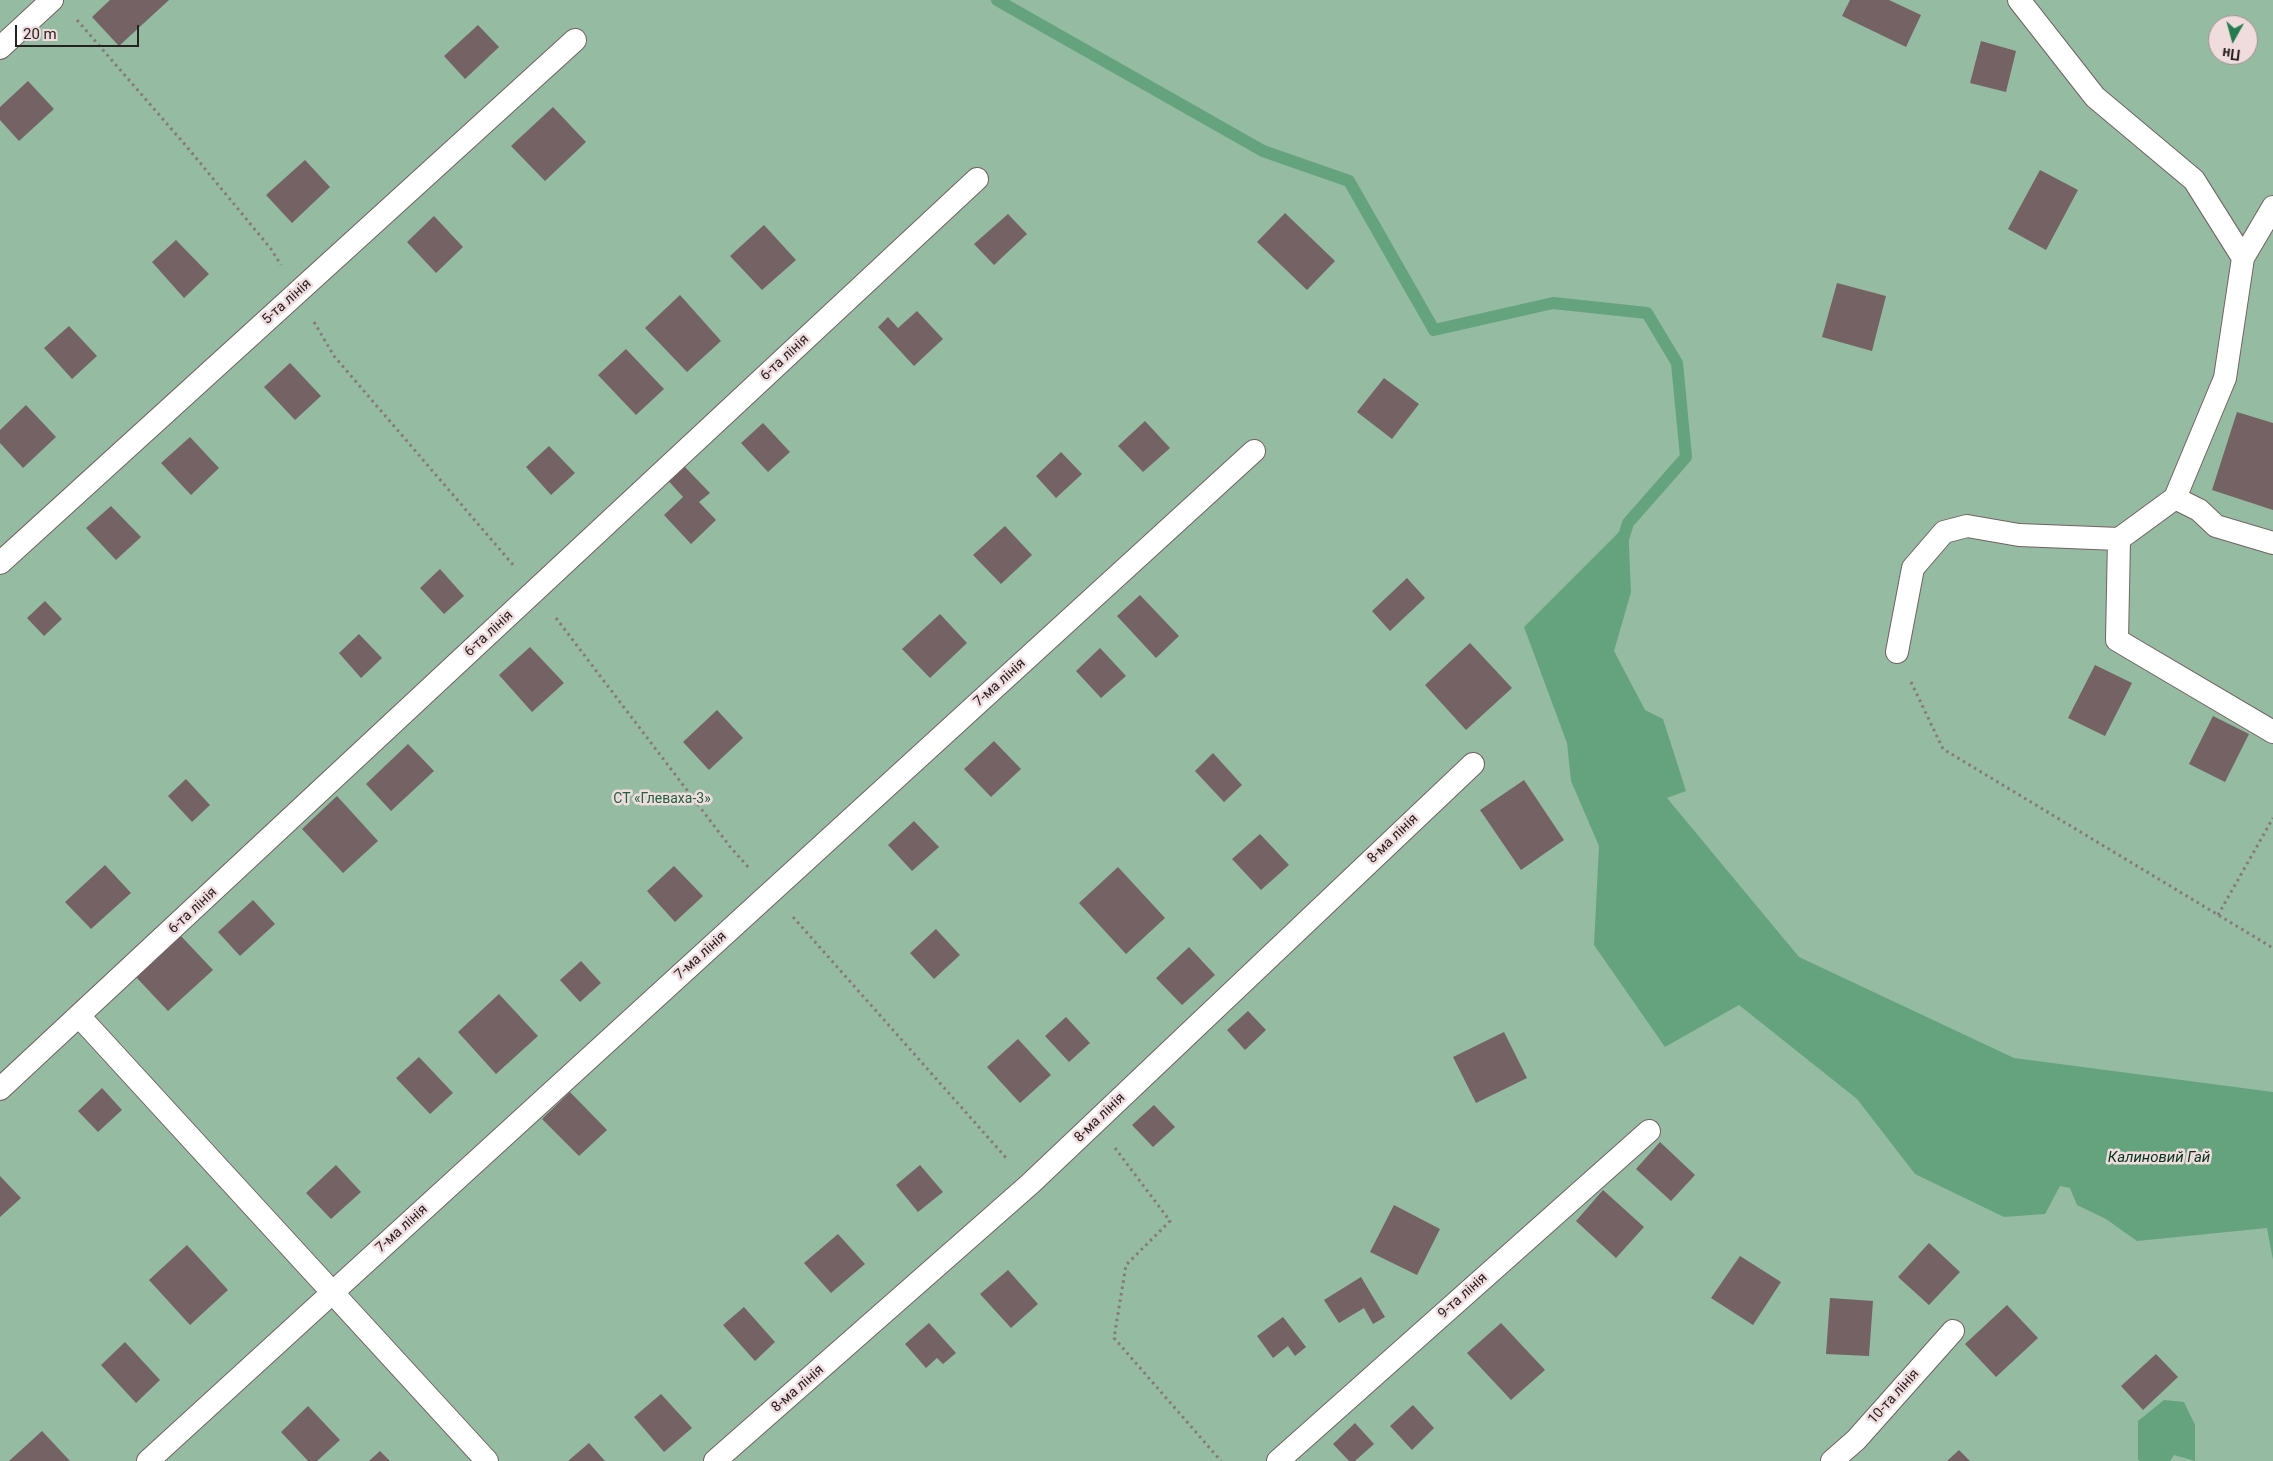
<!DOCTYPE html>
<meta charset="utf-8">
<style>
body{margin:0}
#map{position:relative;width:2273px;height:1461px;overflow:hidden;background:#f0dbdd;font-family:Roboto,sans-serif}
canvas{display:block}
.north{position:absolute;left:2208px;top:15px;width:50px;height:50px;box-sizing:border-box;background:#f0dbdd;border:1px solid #a09192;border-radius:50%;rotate:187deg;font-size:14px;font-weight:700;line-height:20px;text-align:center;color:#282122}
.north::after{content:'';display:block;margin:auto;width:18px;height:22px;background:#257c50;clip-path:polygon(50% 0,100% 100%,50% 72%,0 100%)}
.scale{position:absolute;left:15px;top:25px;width:124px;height:22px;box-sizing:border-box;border:2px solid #282122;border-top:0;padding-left:6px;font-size:15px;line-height:18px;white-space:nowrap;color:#282122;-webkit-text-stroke:4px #f0dbdd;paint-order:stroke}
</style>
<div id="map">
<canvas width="2273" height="1461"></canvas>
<div class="north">Пн</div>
<div class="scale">20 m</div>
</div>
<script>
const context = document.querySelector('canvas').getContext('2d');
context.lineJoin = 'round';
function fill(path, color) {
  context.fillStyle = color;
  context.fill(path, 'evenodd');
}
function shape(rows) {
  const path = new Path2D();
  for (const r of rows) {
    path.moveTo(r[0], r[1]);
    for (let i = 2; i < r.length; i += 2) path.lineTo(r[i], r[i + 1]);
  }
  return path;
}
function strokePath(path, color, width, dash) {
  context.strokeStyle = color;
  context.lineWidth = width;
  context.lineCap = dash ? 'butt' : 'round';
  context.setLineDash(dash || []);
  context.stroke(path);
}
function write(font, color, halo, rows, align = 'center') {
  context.font = font + ' Roboto,sans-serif';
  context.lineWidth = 5;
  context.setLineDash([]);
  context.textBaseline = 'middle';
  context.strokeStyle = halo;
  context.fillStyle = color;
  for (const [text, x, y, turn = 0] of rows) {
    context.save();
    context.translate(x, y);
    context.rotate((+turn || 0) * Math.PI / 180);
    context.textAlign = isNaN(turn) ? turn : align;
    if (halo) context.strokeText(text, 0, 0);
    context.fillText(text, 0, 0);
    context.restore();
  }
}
const green = shape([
 [0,0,2273,0,2273,1461,0,1461],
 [2218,25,2248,25,2248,55,2218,55]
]);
const water = shape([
 [1628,523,1631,592,1614,651,1645,710,1663,719,1686,791,1667,798,1799,957,2014,1058,2273,1092,2273,1260,2267,1228,2137,1241,2106,1219,2077,1205,2070,1188,2060,1186,2045,1214,2004,1217,1915,1174,1857,1099,1739,1005,1665,1047,1594,945,1599,846,1571,781,1567,743,1524,627],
 [2164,1400,2184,1402,2195,1425,2195,1461,2174,1455,2170,1461,2140,1461,2138,1459,2138,1421]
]);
const stream = shape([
 [997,0,1263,151,1349,181,1434,330,1553,303,1647,313,1677,363,1686,457,1628,523,1623,539]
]);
const building = shape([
 [110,0,169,0,119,46,92,17],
 [1850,0,1889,0,1921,15,1906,47,1842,16],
 [478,25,499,47,465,79,444,56],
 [1981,41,2016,51,2006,92,1970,83],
 [28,81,54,109,19,141,0,120,0,107],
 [553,107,586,142,545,181,511,146],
 [305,160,330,187,292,223,266,195],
 [2040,170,2078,190,2046,250,2008,229],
 [1285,213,1335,261,1307,290,1257,242],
 [1008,214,1027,234,994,265,974,244],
 [434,216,463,247,436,273,407,242],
 [764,225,796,260,762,290,730,256],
 [176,240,209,274,184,298,152,262],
 [1837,283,1886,296,1872,351,1822,337],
 [680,295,721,341,687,372,645,328],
 [917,311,943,339,914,366,878,327,888,317,898,328],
 [69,326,97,356,72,379,44,348],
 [626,349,664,389,636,415,598,375],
 [290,363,321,396,295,420,264,387],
 [1384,378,1419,404,1392,439,1357,412],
 [26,405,56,437,23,468,0,443,0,430],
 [2237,412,2273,423,2273,510,2212,490],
 [1145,421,1170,448,1143,472,1118,446],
 [763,423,790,452,768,472,741,443],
 [190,437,219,468,191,495,161,463],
 [549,446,575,473,551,495,526,467],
 [1061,452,1082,474,1056,498,1036,476],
 [681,463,710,493,699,502,716,520,691,544,664,515,683,497,665,477],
 [111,506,141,537,116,560,86,528],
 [1005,526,1032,555,1001,584,973,555],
 [440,569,464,596,444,614,420,588],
 [1407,578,1425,598,1390,631,1372,611],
 [1140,595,1179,636,1156,658,1117,616],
 [45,601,62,619,44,636,27,618],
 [940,614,967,643,930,678,902,649],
 [359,634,382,658,361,678,339,653],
 [1470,643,1512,688,1466,730,1425,685],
 [530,647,564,683,532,712,499,675],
 [1100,648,1126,676,1101,698,1076,671],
 [2095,665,2132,683,2105,736,2068,718],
 [717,710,743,738,709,770,683,742],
 [2213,716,2249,734,2225,782,2189,764],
 [994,741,1021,769,991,797,964,769],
 [408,744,434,771,391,811,366,784],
 [1213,753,1242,785,1224,802,1195,771],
 [186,779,210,805,192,822,168,796],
 [1524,780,1564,840,1521,870,1480,810],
 [337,796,378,841,343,873,302,829],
 [914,821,939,847,912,871,888,845],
 [1260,834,1289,865,1261,890,1232,859],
 [105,865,131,893,91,929,65,902],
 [674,866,703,896,675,922,647,891],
 [1118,867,1165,918,1126,954,1079,903],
 [253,900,275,924,240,956,218,932],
 [936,929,960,955,934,979,910,953],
 [181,936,213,970,168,1011,136,977],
 [1189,947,1215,975,1182,1005,1156,978],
 [581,961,601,983,580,1002,560,980],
 [499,994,538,1036,496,1074,458,1032],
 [1248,1011,1266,1030,1245,1050,1227,1030],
 [1066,1017,1090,1043,1069,1062,1045,1036],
 [1504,1032,1527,1078,1476,1103,1453,1057],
 [1018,1039,1051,1075,1020,1103,987,1067],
 [419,1057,453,1093,430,1114,396,1078],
 [102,1088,122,1110,98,1132,78,1111],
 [570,1092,607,1130,579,1156,542,1119],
 [1154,1105,1175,1127,1153,1147,1132,1125],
 [1660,1142,1695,1175,1671,1201,1636,1169],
 [336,1165,361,1192,331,1219,306,1193],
 [920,1165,943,1192,918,1212,896,1185],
 [0,1176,21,1198,0,1217],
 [1603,1190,1644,1227,1616,1258,1576,1221],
 [1394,1205,1440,1229,1417,1275,1370,1252],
 [838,1234,865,1264,831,1293,804,1263],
 [1929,1243,1960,1272,1929,1305,1898,1277],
 [187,1245,228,1290,190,1325,149,1280],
 [1740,1256,1781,1282,1753,1325,1711,1298],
 [1008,1270,1038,1304,1011,1328,980,1294],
 [1361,1277,1385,1317,1373,1324,1364,1308,1339,1323,1324,1300],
 [1830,1298,1873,1301,1869,1356,1826,1354],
 [2007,1305,2038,1338,1996,1377,1965,1344],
 [744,1307,775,1342,755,1361,723,1325],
 [1283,1317,1306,1347,1295,1356,1288,1346,1273,1358,1257,1336],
 [929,1323,956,1353,943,1364,937,1358,926,1368,905,1344],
 [1501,1323,1545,1370,1511,1400,1467,1353],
 [125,1342,160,1380,136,1403,101,1365],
 [2156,1354,2178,1377,2143,1410,2121,1386],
 [661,1394,692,1428,664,1452,634,1417],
 [1413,1405,1434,1428,1412,1450,1390,1426],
 [308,1406,340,1440,317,1461,308,1461,281,1432],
 [1355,1423,1374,1444,1355,1461,1349,1461,1333,1444],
 [42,1431,70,1461,9,1461],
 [589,1443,605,1461,568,1461],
 [1959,1450,1970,1461,1947,1461],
 [380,1451,390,1461,369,1461]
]);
const path = shape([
 [77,20,187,147,271,249,281,265],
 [314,322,334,356,514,566],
 [556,618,731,848,749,868],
 [1911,682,1943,749,2273,948],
 [2218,915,2273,818],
 [793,917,1008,1160],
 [1115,1148,1170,1221,1126,1265,1114,1338,1221,1461]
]);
const service = shape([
 [0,48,52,0],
 [2243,258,2273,207],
 [2175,498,2199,510,2216,526,2273,543],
 [2119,539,2117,640,2273,732],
 [0,563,575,40],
 [1897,652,1913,568,1944,532,1967,526,2019,535,2119,539,2175,498,2225,378,2243,258,2194,180,2095,97,2019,0],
 [79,1016,487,1461],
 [0,1089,977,179],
 [148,1461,1254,451],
 [715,1461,1030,1184,1473,764],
 [1278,1461,1649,1131],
 [1832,1461,1856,1440,1953,1331]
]);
const streetNames = [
 ["5-та лінія",287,302,-42],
 ["6-та лінія",785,358,-43],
 ["6-та лінія",489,634,-43],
 ["7-ма лінія",1000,683,-42],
 ["8-ма лінія",1393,839,-44],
 ["6-та лінія",193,911,-43],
 ["7-ма лінія",701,956,-42],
 ["8-ма лінія",1100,1118,-44],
 ["7-ма лінія",402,1229,-42],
 ["9-та лінія",1463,1296,-42],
 ["8-ма лінія",798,1389,-41],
 ["10-та лінія",1894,1397,-48]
];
const parkNames = [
 ["СТ «Глеваха-3»",662,799]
];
const waterNames = [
 ["Калиновий Гай",2159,1158]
];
fill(green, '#95bba3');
fill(water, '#65a37e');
strokePath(stream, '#65a37e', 12);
fill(building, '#746264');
strokePath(service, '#736163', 24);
strokePath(path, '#87797b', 3, [2.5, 4]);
strokePath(service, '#fff', 22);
write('14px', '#282122', '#f0dbdd', streetNames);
write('14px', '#1b633e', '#f0dbdd', parkNames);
write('italic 15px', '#00341b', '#f0dbdd', waterNames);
</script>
